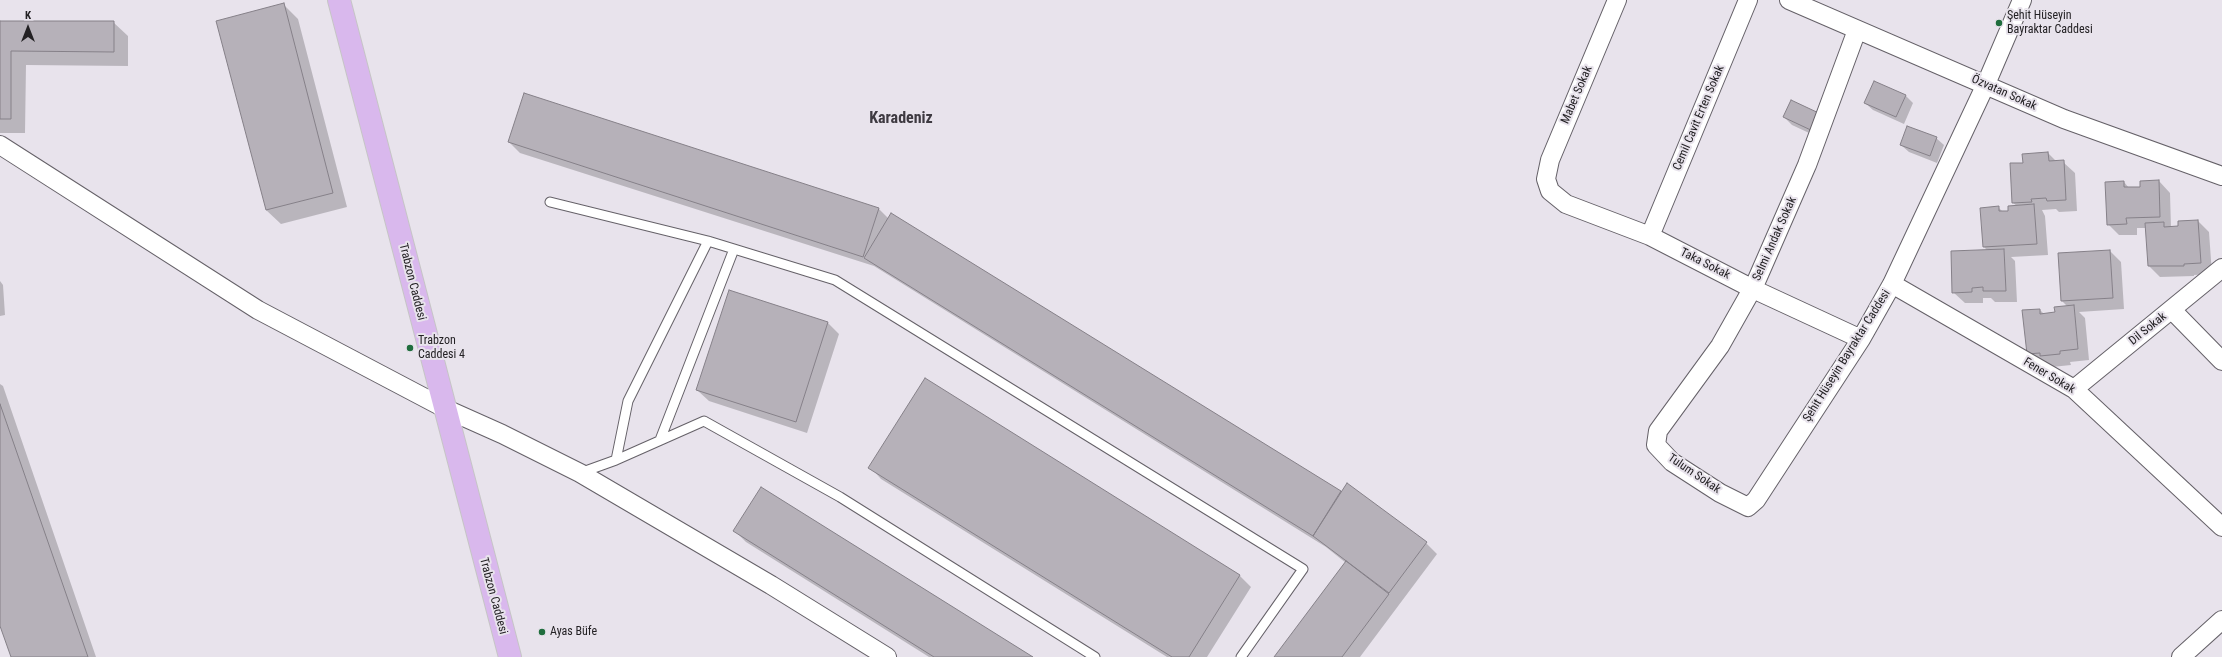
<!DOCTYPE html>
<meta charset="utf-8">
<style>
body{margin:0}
#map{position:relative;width:2222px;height:657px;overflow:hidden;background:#e8e3ec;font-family:"Roboto Condensed",sans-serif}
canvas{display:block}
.north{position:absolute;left:8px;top:8px;width:40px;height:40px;-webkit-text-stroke:3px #e8e3ec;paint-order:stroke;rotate:0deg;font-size:11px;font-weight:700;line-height:16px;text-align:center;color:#232124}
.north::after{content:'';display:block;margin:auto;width:14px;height:18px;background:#232124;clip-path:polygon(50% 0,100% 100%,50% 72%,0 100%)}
</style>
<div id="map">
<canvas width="2222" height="657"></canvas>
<div class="north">K</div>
</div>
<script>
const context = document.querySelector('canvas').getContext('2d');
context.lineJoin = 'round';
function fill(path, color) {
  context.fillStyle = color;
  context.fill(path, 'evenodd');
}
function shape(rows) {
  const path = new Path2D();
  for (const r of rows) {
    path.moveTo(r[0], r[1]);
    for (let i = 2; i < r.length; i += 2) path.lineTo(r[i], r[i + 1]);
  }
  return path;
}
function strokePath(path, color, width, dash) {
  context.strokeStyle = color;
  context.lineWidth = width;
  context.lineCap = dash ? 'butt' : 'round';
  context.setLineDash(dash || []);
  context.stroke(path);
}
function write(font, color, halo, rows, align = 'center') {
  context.font = font + ' "Roboto Condensed",sans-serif';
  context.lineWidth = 4;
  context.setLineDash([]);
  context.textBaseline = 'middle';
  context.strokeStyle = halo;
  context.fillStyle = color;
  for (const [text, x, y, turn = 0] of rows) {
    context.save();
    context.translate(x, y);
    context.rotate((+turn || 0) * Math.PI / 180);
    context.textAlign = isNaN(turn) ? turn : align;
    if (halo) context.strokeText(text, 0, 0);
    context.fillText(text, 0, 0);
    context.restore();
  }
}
const shadow = shape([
 [283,4,298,19,347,207,281,224,266,210],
 [0,22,113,22,128,36,128,66,26,65,25,133,0,133],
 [1874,82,1906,96,1913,103,1904,124,1873,110,1865,103],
 [1791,101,1822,139,1792,125,1784,117],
 [1936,138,1944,145,1937,163,1909,152,1901,145],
 [509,142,878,208,889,219,1426,543,1437,554,1360,657,1275,657,1346,563,1326,547,874,266,520,153],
 [2048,153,2057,162,2063,162,2075,173,2077,211,2059,212,2056,209,2042,210,2045,216,2048,255,2011,257,2015,261,2017,302,1995,302,1991,298,1983,298,1983,303,1965,303,1953,292,1988,251,1984,247,1998,207,2003,212,2009,212,2017,206,2013,203,2024,164],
 [2159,181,2170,193,2171,228,2198,221,2209,232,2212,274,2194,275,2194,276,2160,277,2149,266,2146,228,2137,228,2137,235,2119,235,2108,224,2124,182,2129,188,2141,188],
 [2110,251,2121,262,2124,309,2079,312,2085,318,2089,360,2070,362,2071,365,2052,367,2049,364,2039,365,2027,354,2040,310,2044,314,2056,313,2068,307,2062,301],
 [0,281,3,285,5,315,0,316],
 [729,291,828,323,839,334,807,433,709,401,697,390],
 [925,380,1240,576,1251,587,1207,657,1167,657,881,479,870,467],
 [0,384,3,386,96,657,12,657,0,623],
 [735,531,1031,657,929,657,746,542]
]);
const building = shape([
 [284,3,333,193,266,210,216,21,284,3],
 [0,21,114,21,114,52,11,51,11,119,0,119,0,21],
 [1874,81,1906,95,1896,117,1864,103,1874,81],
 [524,93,879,208,863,257,508,142,524,93],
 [1791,100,1823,115,1815,132,1783,117,1791,100],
 [1907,126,1937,137,1930,156,1900,145,1907,126],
 [2048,152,2049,161,2064,160,2066,200,2047,201,2046,198,2031,199,2032,202,2012,203,2010,163,2023,163,2022,154,2048,152],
 [2159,180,2160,217,2126,218,2127,224,2107,225,2105,182,2124,181,2124,187,2140,187,2140,181,2159,180],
 [2034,204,2037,244,1983,247,1980,208,1999,206,1999,211,2008,211,2008,206,2034,204],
 [891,213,1341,491,1313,536,864,258,891,213],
 [2198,220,2201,263,2184,264,2184,266,2148,266,2145,223,2164,222,2164,227,2178,226,2178,221,2198,220],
 [2004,249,2006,291,1983,291,1983,287,1972,288,1972,292,1952,293,1951,251,2004,249],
 [2110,250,2113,298,2061,301,2058,253,2110,250],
 [729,290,828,322,796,422,696,390,729,290],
 [2074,305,2078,349,2060,351,2060,354,2040,356,2040,353,2027,354,2022,310,2040,309,2040,314,2055,312,2054,307,2074,305],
 [925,378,1240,575,1189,657,1172,657,868,468,925,378],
 [0,404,88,657,11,657,0,626,0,404],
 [1347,483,1427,542,1389,593,1313,536,1347,483],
 [761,487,1033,657,934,657,733,531,761,487],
 [1346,561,1389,594,1342,657,1274,657,1346,561]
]);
const service = shape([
 [550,202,708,241,835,280,1303,569,1241,657],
 [660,440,734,249],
 [616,460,628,401,708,241],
 [580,473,616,460,704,421,840,497,1095,657]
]);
const minor = shape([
 [1617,0,1550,160,1546,179,1550,191,1566,204,1650,236,1753,289,1861,339],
 [1789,0,2064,119,2222,176],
 [1857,30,1807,165,1755,284,1720,346,1658,431,1656,445,1672,462,1720,493,1748,507,1756,500,1861,339,1892,284,1986,84,2022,0],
 [0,145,258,310,446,409,502,434,580,473,771,585,887,657],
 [1650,236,1748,0],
 [1892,284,2074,389,2222,527],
 [2172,310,2222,361],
 [2074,389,2222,268],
 [2181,657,2222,620]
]);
const primary = shape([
 [339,0,510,657]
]);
const markers = [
 [1999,23,4,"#1f6d3d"],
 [410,348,4,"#1f6d3d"],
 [542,632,4,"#1f6d3d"]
];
const poiNames = [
 ["Şehit Hüseyin",2007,16],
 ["Bayraktar Caddesi",2007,30],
 ["Trabzon",418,341],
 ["Caddesi 4",418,355],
 ["Ayas Büfe",550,632]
];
const streetNames = [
 ["Özvatan Sokak",2004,93,24],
 ["Mabet Sokak",1577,95,-67],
 ["Cemil Cavit Erten Sokak",1699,118,-67],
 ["Selmi Andak Sokak",1775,239,-66],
 ["Taka Sokak",1705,264,27],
 ["Trabzon Caddesi",412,282,76],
 ["Dil Sokak",2148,329,-39],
 ["Şehit Hüseyin Bayraktar Caddesi",1847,356,-58],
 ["Fener Sokak",2049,376,31],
 ["Tulum Sokak",1694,474,34],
 ["Trabzon Caddesi",493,596,75]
];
const districtNames = [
 ["Karadeniz",901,119]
];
fill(shadow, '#0003');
fill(building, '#b6b1b9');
strokePath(building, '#858088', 1);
strokePath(service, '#656168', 11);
strokePath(minor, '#656168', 20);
strokePath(primary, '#c6c5c6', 24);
strokePath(service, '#fff', 9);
strokePath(minor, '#fff', 18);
strokePath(primary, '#d9b8ed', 22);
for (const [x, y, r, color] of markers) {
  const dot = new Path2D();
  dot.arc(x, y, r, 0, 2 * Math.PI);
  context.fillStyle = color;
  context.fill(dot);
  strokePath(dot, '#e8e3ec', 1.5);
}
write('12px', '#232124', '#e8e3ec', poiNames, 'left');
write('12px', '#232124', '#e8e3ec', streetNames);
write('bold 16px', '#3e3a41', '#e8e3ec', districtNames);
</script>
